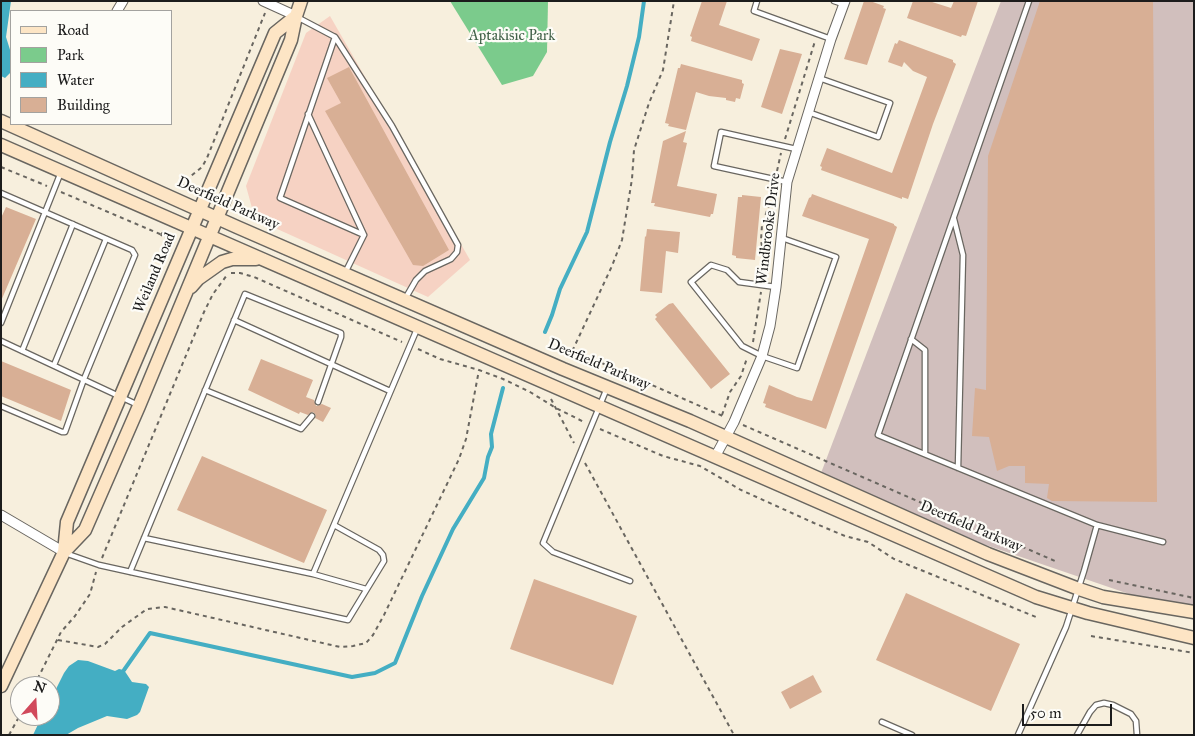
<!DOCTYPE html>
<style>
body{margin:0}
#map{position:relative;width:1195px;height:736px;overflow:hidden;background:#f7efdd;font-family:"IM FELL Great Primer",serif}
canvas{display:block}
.frame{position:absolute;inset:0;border:2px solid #1c1c1c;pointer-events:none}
.legend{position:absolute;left:10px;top:10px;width:162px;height:115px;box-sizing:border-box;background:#fdfcf7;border:1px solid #a3a29f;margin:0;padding:6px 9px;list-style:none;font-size:15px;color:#1c1c1c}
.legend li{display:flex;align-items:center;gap:10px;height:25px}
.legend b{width:25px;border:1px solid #a3a29f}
.north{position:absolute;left:10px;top:676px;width:50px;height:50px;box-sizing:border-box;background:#fdfcf7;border:1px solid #a3a29f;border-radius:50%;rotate:19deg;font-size:14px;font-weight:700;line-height:20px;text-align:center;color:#1c1c1c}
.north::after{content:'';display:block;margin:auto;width:18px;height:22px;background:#d1495b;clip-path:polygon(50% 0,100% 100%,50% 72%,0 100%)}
.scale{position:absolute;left:1022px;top:704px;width:90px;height:22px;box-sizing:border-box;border:2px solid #1c1c1c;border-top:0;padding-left:6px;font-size:15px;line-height:18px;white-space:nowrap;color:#1c1c1c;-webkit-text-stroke:4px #fdfcf7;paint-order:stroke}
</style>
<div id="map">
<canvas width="1195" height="736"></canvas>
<div class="frame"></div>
<ul class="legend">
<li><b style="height:6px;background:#fde5c5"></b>Road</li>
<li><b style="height:14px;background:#7bcb8c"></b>Park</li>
<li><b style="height:14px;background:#44aec3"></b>Water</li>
<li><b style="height:14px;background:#d8af95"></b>Building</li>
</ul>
<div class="north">N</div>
<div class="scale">50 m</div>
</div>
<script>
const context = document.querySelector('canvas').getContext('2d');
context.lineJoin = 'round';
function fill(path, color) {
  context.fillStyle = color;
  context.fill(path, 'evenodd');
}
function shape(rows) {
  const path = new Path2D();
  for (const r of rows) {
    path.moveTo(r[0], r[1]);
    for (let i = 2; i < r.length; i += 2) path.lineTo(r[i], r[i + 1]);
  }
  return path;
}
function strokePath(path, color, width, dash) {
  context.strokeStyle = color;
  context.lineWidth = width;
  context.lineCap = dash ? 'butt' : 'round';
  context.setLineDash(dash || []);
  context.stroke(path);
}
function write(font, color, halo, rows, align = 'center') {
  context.font = font + ' "IM FELL Great Primer",serif';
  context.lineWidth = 4.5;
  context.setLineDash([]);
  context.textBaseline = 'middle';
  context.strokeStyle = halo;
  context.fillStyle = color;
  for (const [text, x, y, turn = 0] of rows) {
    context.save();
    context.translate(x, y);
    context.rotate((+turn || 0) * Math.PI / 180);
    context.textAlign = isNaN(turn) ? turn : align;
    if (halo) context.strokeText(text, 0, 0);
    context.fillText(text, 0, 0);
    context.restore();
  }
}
const built = shape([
 [330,16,470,260,428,297,255,219,246,186,306,33]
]);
const industrial = shape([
 [1001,1,1194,1,1194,609,1132,595,983,544,821,473]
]);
const green = shape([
 [450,1,548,1,547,52,533,76,502,85]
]);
const water = shape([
 [1,1,11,1,6,37,11,53,11,72,5,78,1,76],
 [78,660,88,661,115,671,119,669,124,670,132,682,146,684,149,687,140,712,137,715,127,719,107,716,78,728,66,735,33,735,42,716,50,716,50,701,64,673,69,666]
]);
const stream = shape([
 [545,332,552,315,560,289,587,232,610,142,627,86,639,37,644,1],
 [124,670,150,633,352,677,375,673,395,663,422,596,453,529,484,478,488,457,492,447,491,434,503,388]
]);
const building = shape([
 [702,1,727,1,719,25,760,39,752,61,691,41,692,37,690,36],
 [864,1,870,1,884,6,883,8,886,9,867,65,844,59],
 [913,1,929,1,951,8,954,1,978,1,966,36,962,35,961,37,907,18],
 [1040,1,1153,1,1157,502,1052,501,1047,498,1049,484,1025,483,1025,466,1009,466,997,471,989,437,972,436,975,388,986,390,988,156],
 [899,40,953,60,953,62,956,64,933,124,908,199,902,197,902,199,821,170,822,167,820,166,827,148,892,173,927,77,913,71,904,62,902,67,888,62,895,43,897,44],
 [780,49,802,54,782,114,761,107],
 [681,64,742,80,742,83,744,84,740,99,736,98,735,102,726,100,726,98,709,96,696,92,686,130,668,126,669,124,665,123,678,68,680,68],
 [349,67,449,250,423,266,413,265,325,111,341,103,327,78],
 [686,131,683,142,687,143,677,186,717,194,713,214,711,214,710,217,654,206,655,203,651,203,663,141],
 [812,194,894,224,894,225,897,227,826,429,765,407,766,404,763,403,769,385,797,397,812,401,869,239,802,216,809,198,811,197],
 [742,195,761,197,755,260,736,258,736,256,732,255,738,197,742,197],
 [6,207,36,219,1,301,1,218],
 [647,229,680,232,678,253,666,251,662,293,640,291,645,236,646,237],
 [673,303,730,374,711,389,655,319,657,317,655,315,669,304],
 [261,359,313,380,306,397,314,400,316,406,322,404,331,408,323,422,315,418,316,415,313,412,308,415,300,412,299,414,248,390],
 [1,361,71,390,61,421,1,396],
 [202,456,327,510,304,563,177,510],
 [534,579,637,616,613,685,510,649],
 [906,593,1020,644,991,711,876,660],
 [813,675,822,692,790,709,781,692]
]);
const path = shape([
 [785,139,815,41],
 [1,167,47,186],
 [777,171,781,153],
 [183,188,187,179,202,167,207,158,265,13],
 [61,192,174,240],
 [161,236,164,229],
 [231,273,240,273,254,277,402,342],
 [763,278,764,261,761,240,762,225,775,188],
 [753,342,761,292],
 [418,349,440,359,479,370,503,379,530,392,556,408,584,422],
 [572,350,725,417],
 [569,358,612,266,622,240,632,179,634,150,649,103,663,70,674,1],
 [551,399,574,443],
 [722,415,730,392,741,376,747,358],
 [743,425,1055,561],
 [600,429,663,456,700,466,741,490,814,523,845,536,868,542,894,559,1036,617],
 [585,463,734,735],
 [102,558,204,312,213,294,227,275],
 [1109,580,1194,598],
 [1091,636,1194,653],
 [58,640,98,647,105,644,122,627,147,609,165,607,340,647,353,646,366,643,373,635,384,615,459,459,466,439,479,370],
 [34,686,61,632,75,616,90,594,96,572],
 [9,735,20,715]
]);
const lane = shape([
 [757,1,754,11,831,39],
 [834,1,843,4],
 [1029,1,878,435,1097,525,1163,542],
 [297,17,335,37,280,198,364,235,345,273],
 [335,37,392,126,458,245,457,252,451,259,425,271,416,280,405,299],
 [808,112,878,137,890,103,819,78],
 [308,114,364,235],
 [787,182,714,166,721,132,796,149],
 [1,193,132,250,135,255,84,379,65,432,62,432,1,406],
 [954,219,963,255,958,468],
 [776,287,739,282,727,270,711,265,691,282,742,346,762,356,797,368,836,257,782,238],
 [234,320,390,391],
 [1,323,61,172],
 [911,339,925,350,925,454],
 [1,341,138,405],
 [22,351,73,224],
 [54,365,106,239],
 [607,388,543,543,553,552,630,581],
 [205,390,301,429,312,416],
 [144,538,313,574,366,589],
 [65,553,99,565,348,620,384,561,383,555,379,550,334,525],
 [130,572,245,294,341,333,341,337,318,402],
 [313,574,417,329],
 [882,722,912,735],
 [1018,735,1066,627,1084,571,1097,525],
 [1077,735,1090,712,1096,705,1104,703,1113,705,1131,714,1136,721,1137,735]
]);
const street = shape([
 [263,1,296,16],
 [117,11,123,1],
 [715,457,734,422,762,356,770,326,776,287,787,182,831,39,845,1],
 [1,515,64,552]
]);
const secondary = shape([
 [1,121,237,227,563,369,690,421,988,554,1079,589,1103,597,1194,612],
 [1,145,1036,597,1088,613,1194,638],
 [191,287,198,279,222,262,232,259,256,259],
 [64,552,85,530,139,406,291,40,296,16,301,1],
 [1,686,64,552,67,522,275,33,296,16]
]);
const parkNames = [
 ["Aptakisic Park",512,36]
];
const streetNames = [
 ["Deerfield Parkway",228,204,24],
 ["Windbrooke Drive",769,229,-83],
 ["Weiland Road",155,273,-67],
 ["Deerfield Parkway",599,365,23],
 ["Deerfield Parkway",971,527,23]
];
fill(built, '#f6d2c3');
fill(industrial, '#d1bfbd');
fill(green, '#7bcb8c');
fill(water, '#44aec3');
strokePath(stream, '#44aec3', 4);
fill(building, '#d8af95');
strokePath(lane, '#696660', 7);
strokePath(street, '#696660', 11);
strokePath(secondary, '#696660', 15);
strokePath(path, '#696660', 2, [4, 4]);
strokePath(lane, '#fff', 4.5);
strokePath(street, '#fff', 9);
strokePath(secondary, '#fde5c5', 12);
write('15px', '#426249', '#fdfcf7', parkNames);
write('15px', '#1c1c1c', '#fdfcf7', streetNames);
</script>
